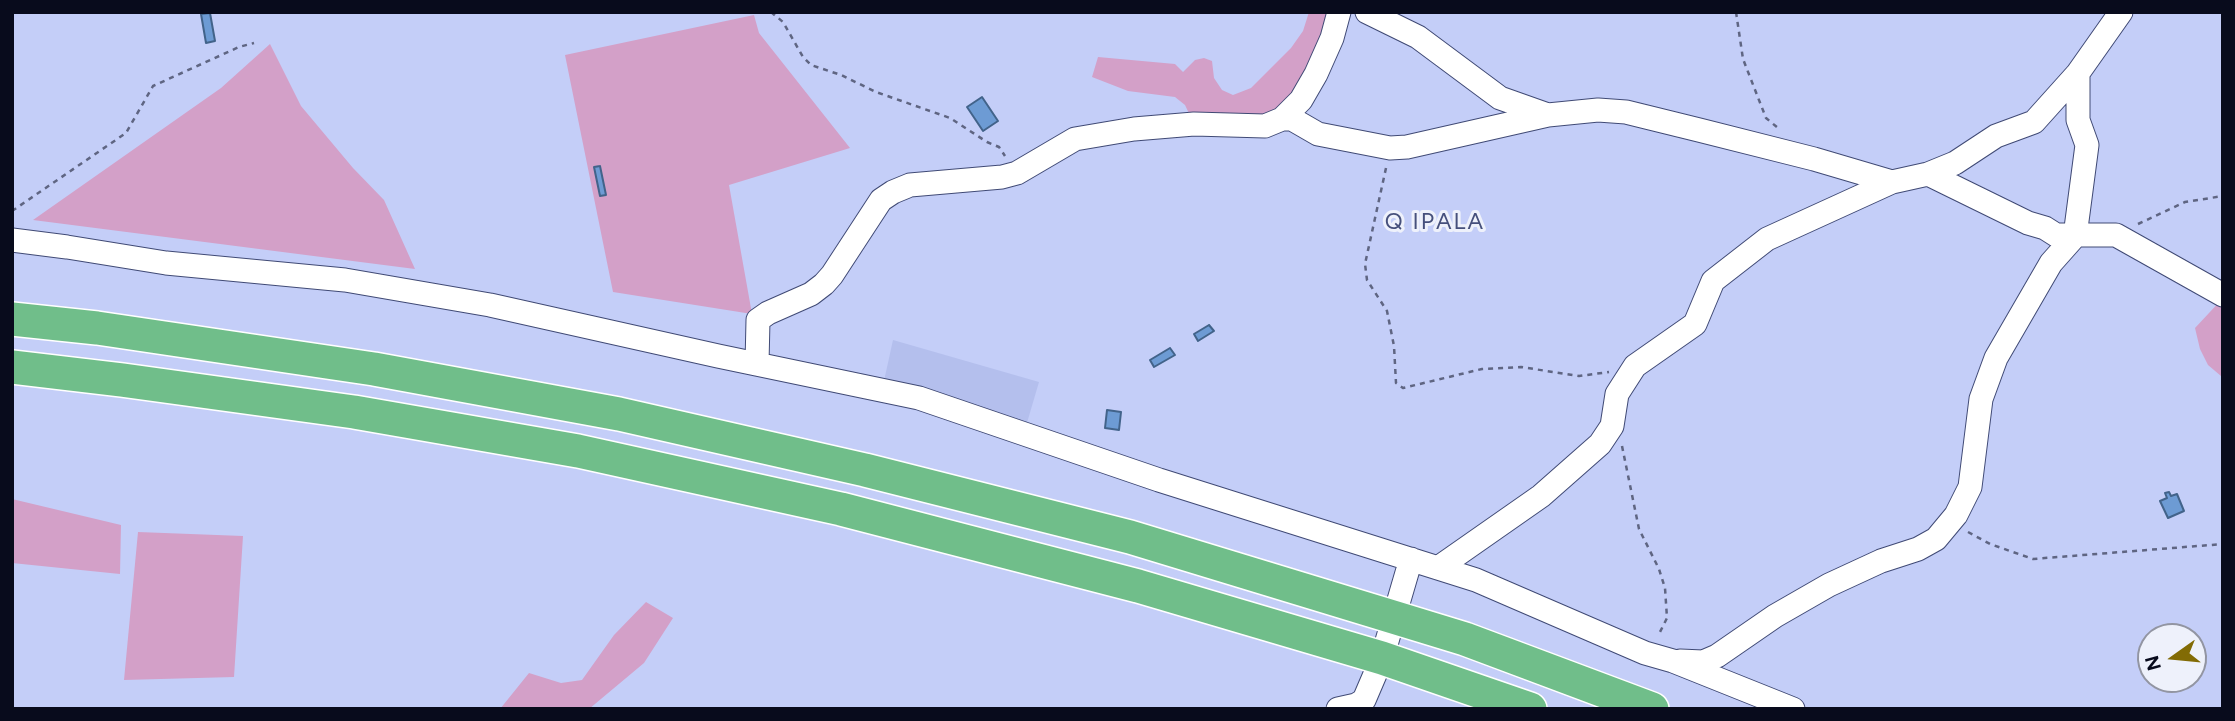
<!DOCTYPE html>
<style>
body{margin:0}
#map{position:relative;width:2235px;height:721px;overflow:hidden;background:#c4cef8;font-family:Figtree,sans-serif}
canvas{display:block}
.frame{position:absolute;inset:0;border:14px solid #080b1c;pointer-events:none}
.north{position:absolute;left:2137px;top:623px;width:70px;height:70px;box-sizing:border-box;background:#eef1fb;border:2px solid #9295a2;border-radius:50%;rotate:255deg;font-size:19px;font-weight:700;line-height:28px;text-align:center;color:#080b1c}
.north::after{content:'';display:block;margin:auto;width:24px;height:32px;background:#826b05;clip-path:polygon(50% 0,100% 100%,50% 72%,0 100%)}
</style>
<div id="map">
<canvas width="2235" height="721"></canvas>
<div class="frame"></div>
<div class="north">N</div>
</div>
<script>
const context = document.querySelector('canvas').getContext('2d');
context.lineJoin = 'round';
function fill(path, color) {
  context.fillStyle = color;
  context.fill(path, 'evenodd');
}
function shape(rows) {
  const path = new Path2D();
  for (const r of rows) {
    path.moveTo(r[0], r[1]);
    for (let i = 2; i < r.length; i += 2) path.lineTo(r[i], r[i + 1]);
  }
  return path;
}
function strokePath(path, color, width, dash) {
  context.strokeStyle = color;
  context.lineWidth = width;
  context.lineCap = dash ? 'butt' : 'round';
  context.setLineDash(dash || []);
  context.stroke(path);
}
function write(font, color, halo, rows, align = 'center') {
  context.font = font + ' Figtree,sans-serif';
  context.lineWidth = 6;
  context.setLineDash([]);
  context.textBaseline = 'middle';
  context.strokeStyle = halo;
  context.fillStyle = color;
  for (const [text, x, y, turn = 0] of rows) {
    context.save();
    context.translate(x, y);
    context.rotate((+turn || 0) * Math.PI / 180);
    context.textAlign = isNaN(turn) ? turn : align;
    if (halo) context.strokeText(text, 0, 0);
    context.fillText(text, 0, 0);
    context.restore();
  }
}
const built = shape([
 [893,340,1039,382,1024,433,882,390]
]);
const green = shape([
 [1309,12,1339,12,1282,119,1194,124,1185,105,1175,97,1128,91,1092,77,1098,57,1175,64,1183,72,1195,60,1204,58,1212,61,1214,78,1222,90,1233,95,1251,88,1291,48,1303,31],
 [754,15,759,33,850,148,729,185,752,314,613,292,565,55],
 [270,44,301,106,353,168,384,200,415,269,33,220,221,88],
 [2223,298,2223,375,2221,376,2208,365,2200,349,2195,328],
 [12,499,121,525,120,574,12,563],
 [138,532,243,536,234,677,124,680],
 [646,602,673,618,644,663,589,709,500,709,529,673,561,683,582,680,614,635]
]);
const building = shape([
 [210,13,215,41,206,43,201,14,210,13],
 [982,97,998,121,983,131,967,107,982,97],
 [600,166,606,195,600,196,594,167,600,166],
 [1209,325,1214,331,1198,341,1194,334,1209,325],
 [1170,348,1175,355,1154,367,1150,360,1170,348],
 [1107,410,1121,412,1119,430,1105,428,1107,410],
 [2169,492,2171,496,2177,494,2184,511,2168,518,2160,501,2167,498,2165,493,2169,492]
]);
const path = shape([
 [771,12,783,22,803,57,811,65,841,75,876,92,950,118,987,142,999,147,1005,156],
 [1736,12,1743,59,1766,118,1778,128],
 [1386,168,1365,264,1367,280,1387,311,1394,346,1396,383,1403,388,1482,369,1521,367,1579,376,1609,372],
 [12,211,126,133,153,86,239,47,254,43],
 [2138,224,2185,202,2223,196],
 [1622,446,1639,529,1659,569,1665,588,1667,618,1658,636],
 [1968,532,1990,544,2033,559,2223,544]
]);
const minor = shape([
 [1367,12,1418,37,1500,98,1548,115],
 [1282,119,1301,100,1316,74,1332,38,1339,12],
 [1928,174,2028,223,2045,228,2056,235,2116,235,2223,295],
 [12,240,67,247,166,263,345,280,490,305,718,356,919,398,1159,480,1476,580,1645,653,1673,661,1793,709],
 [757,364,758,320,768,313,811,294,824,284,832,275,881,200,893,192,910,185,1002,177,1017,173,1075,139,1134,129,1194,124,1265,126,1282,119,1292,119,1318,134,1390,148,1407,147,1548,115,1598,110,1626,112,1699,130,1814,159,1892,182,1928,174,1955,163,1996,136,2034,122,2078,73],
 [1438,568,1541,496,1600,444,1612,426,1617,394,1635,366,1695,324,1713,281,1767,239,1892,182],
 [1680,661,1703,662,1717,656,1775,616,1829,585,1881,561,1918,549,1936,539,1956,515,1970,487,1981,399,1996,358,2051,263,2075,236,2087,145,2078,120,2078,73,2121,12],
 [1338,709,1356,705,1364,700,1382,658,1411,559]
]);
const highway = shape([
 [12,319,97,328,374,369,619,414,865,470,1130,537,1393,617,1465,639,1652,709],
 [12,367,122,380,354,412,578,451,841,509,1138,586,1382,658,1530,709]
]);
const quarterNames = [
 ["Q IPALA",1435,222]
];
fill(built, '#b4bfed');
fill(green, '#d3a0c8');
fill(building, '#6d9bd4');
strokePath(building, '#42638a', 2);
strokePath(minor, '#404a75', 25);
strokePath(highway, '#fff', 36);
strokePath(path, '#5f6582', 2.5, [5, 5]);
strokePath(minor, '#fff', 23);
strokePath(highway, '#70be8a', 33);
context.letterSpacing = '2px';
write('23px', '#46507c', '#eef1fb', quarterNames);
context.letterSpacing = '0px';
</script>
